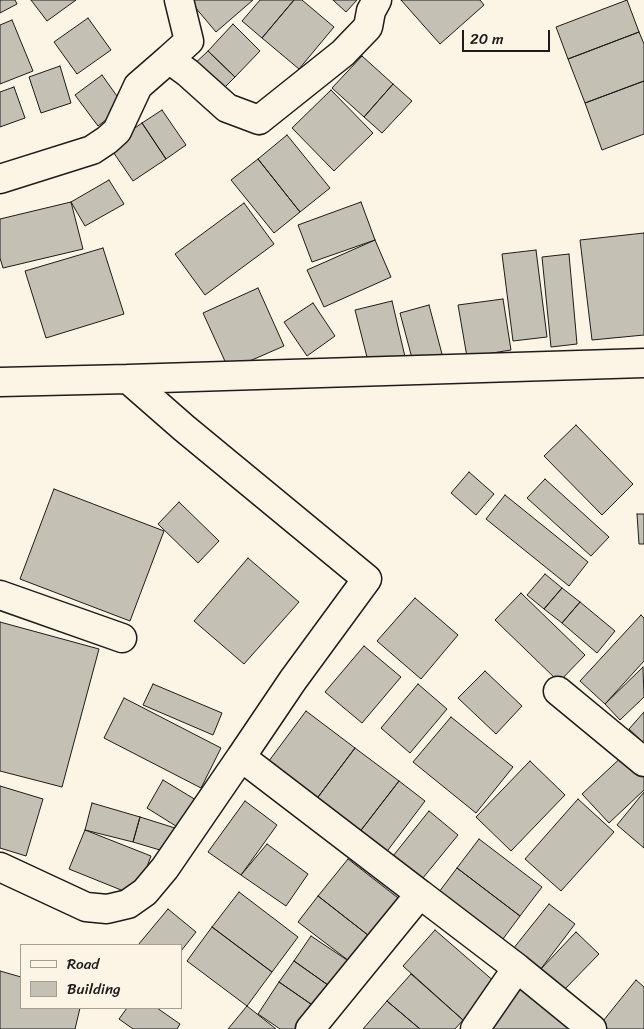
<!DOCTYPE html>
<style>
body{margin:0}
#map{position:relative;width:644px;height:1029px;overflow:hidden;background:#fcf5e5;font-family:Sriracha,sans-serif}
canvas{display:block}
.legend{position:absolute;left:20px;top:944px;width:162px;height:65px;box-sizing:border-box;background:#fcf5e5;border:1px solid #a29e95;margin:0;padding:6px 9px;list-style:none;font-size:15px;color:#1c1c1c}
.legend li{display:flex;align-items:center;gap:10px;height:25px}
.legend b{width:25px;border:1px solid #a29e95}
.scale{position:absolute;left:462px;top:30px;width:88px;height:22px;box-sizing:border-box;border:2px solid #1c1c1c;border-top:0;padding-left:6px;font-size:15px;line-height:18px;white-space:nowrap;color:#1c1c1c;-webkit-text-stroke:4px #fcf5e5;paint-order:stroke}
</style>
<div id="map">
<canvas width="644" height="1029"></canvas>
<ul class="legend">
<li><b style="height:6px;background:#fcf5e5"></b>Road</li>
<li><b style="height:14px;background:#c4c0b3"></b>Building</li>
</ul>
<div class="scale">20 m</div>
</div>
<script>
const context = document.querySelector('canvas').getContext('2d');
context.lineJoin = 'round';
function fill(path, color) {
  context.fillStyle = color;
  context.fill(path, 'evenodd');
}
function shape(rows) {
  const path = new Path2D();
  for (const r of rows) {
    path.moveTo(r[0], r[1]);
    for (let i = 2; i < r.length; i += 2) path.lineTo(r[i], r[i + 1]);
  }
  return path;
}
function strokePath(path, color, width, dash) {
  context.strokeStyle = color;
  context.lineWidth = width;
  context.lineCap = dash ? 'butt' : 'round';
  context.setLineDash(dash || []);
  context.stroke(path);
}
const building = shape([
 [0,0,15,0,17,4,0,13,0,0],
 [31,0,76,0,47,21,31,0],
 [189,0,253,0,216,32,189,0],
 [260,0,294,0,262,38,242,21,260,0],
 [294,0,302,0,334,27,299,69,262,38,294,0],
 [333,0,357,0,346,12,333,0],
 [401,0,480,0,484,5,440,44,401,0],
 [627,0,639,32,568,59,556,27,627,0],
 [88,18,111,50,77,74,54,42,88,18],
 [12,20,33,71,0,84,0,25,12,20],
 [233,24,260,51,235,77,208,51,233,24],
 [639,32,644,44,644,81,585,103,568,59,639,32],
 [208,51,235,77,217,95,189,69,208,51],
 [362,56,393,84,364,117,332,88,362,56],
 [60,66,71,103,41,113,29,77,60,66],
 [102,75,124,106,98,126,75,95,102,75],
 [644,81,644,134,602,150,585,103,644,81],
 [393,84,412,101,382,133,364,117,393,84],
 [14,87,25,118,0,127,0,92,14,87],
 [331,90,373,133,334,171,292,128,331,90],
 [162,110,186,145,166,159,142,123,162,110],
 [142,123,166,159,133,181,109,146,142,123],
 [287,135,330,188,300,212,258,159,287,135],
 [258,159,300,212,274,233,231,180,258,159],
 [109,180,124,204,85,226,71,202,109,180],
 [71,202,83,249,3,268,0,258,0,219,71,202],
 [361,202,375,240,312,262,298,225,361,202],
 [244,203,274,244,205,295,175,254,244,203],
 [644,233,644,335,592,340,580,240,644,233],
 [375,240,391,277,324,307,307,270,375,240],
 [103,248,124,314,46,338,25,271,103,248],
 [536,250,547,337,513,341,502,254,536,250],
 [569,254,577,344,551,347,542,257,569,254],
 [258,288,284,346,229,370,203,313,258,288],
 [503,299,511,350,467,357,458,305,503,299],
 [392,301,406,361,370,369,355,310,392,301],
 [313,303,335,336,307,356,284,322,313,303],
 [429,305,442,354,413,362,400,313,429,305],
 [576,425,633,484,602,515,544,456,576,425],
 [469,472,494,494,476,515,451,493,469,472],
 [545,479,609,537,591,556,527,498,545,479],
 [54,489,164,531,130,621,20,579,54,489],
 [505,495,588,562,569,586,486,519,505,495],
 [179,502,219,541,198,563,158,524,179,502],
 [637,514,644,514,644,544,639,544,637,514],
 [248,558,299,602,244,664,194,621,248,558],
 [545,574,562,588,544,609,527,595,545,574],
 [562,588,580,602,562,623,544,609,562,588],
 [521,593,585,655,559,682,495,620,521,593],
 [415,598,458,635,421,679,377,641,415,598],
 [580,602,615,631,597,653,562,623,580,602],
 [641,615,644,618,644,661,605,704,580,681,641,615],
 [0,622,99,649,62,787,0,771,0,622],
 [364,646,401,677,362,723,325,692,364,646],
 [643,667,644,697,620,720,605,704,643,667],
 [485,671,522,706,496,734,458,698,485,671],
 [153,684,222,713,213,735,143,705,153,684],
 [418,684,447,709,410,753,381,728,418,684],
 [124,698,221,748,201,788,104,738,124,698],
 [306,711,355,748,312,805,263,769,306,711],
 [644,712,644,743,629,729,644,712],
 [451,717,513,767,476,813,413,762,451,717],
 [355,748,399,781,355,838,312,805,355,748],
 [627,752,644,770,644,790,609,823,582,794,627,752],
 [530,761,565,795,511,851,476,817,530,761],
 [163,780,196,800,179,828,147,808,163,780],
 [399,781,425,801,382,858,355,838,399,781],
 [0,786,43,799,26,856,0,848,0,786],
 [644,792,644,848,617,825,644,792],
 [578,799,614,832,561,891,525,859,578,799],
 [245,801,277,825,241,875,208,852,245,801],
 [92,803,140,817,133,842,85,830,92,803],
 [429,811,458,835,418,884,389,861,429,811],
 [140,817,175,828,170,853,133,842,140,817],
 [85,830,151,856,136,896,69,869,85,830],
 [479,839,542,887,520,916,457,868,479,839],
 [267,844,308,874,286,906,241,875,267,844],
 [348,859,402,901,373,939,318,896,348,859],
 [457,868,520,916,497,947,433,900,457,868],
 [239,892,298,937,272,972,212,927,239,892],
 [318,896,373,939,353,964,298,922,318,896],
 [549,904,575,924,540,970,513,949,549,904],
 [168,909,196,932,181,951,181,945,138,945,168,909],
 [212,927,272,972,247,1006,187,961,212,927],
 [435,930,496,983,463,1020,403,966,435,930],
 [576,932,599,954,562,992,540,970,576,932],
 [311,936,353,964,335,990,294,961,311,936],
 [294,961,335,990,321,1011,279,982,294,961],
 [0,971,21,977,21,1008,80,1008,75,1029,0,1029,0,971],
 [411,974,463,1020,455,1029,420,1029,387,1001,411,974],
 [519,979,584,1029,492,1029,485,1024,519,979],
 [636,980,644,987,644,1029,603,1029,599,1026,636,980],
 [279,982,321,1011,308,1029,280,1029,258,1014,279,982],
 [387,1001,420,1029,363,1029,387,1001],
 [247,1006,276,1029,228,1029,247,1006],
 [127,1008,157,1008,180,1024,177,1029,133,1029,119,1019,127,1008]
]);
const minor = shape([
 [169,59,189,41,179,0],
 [0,179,92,150,107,140,117,131,138,86,169,59,188,73,227,108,259,120,343,53,368,27,371,11,377,0],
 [128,379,184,428,367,579,293,680,241,757],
 [0,382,128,379,644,363],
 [0,595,122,638],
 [558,691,644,762],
 [0,867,86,907,107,909,128,904,145,892,165,868,241,757,420,894,310,1029],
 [420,894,517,968],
 [475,1029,517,968,592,1029]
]);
fill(building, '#c4c0b3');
strokePath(building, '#1c1c1c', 1);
strokePath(minor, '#1c1c1c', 31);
strokePath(minor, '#fcf5e5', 28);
</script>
